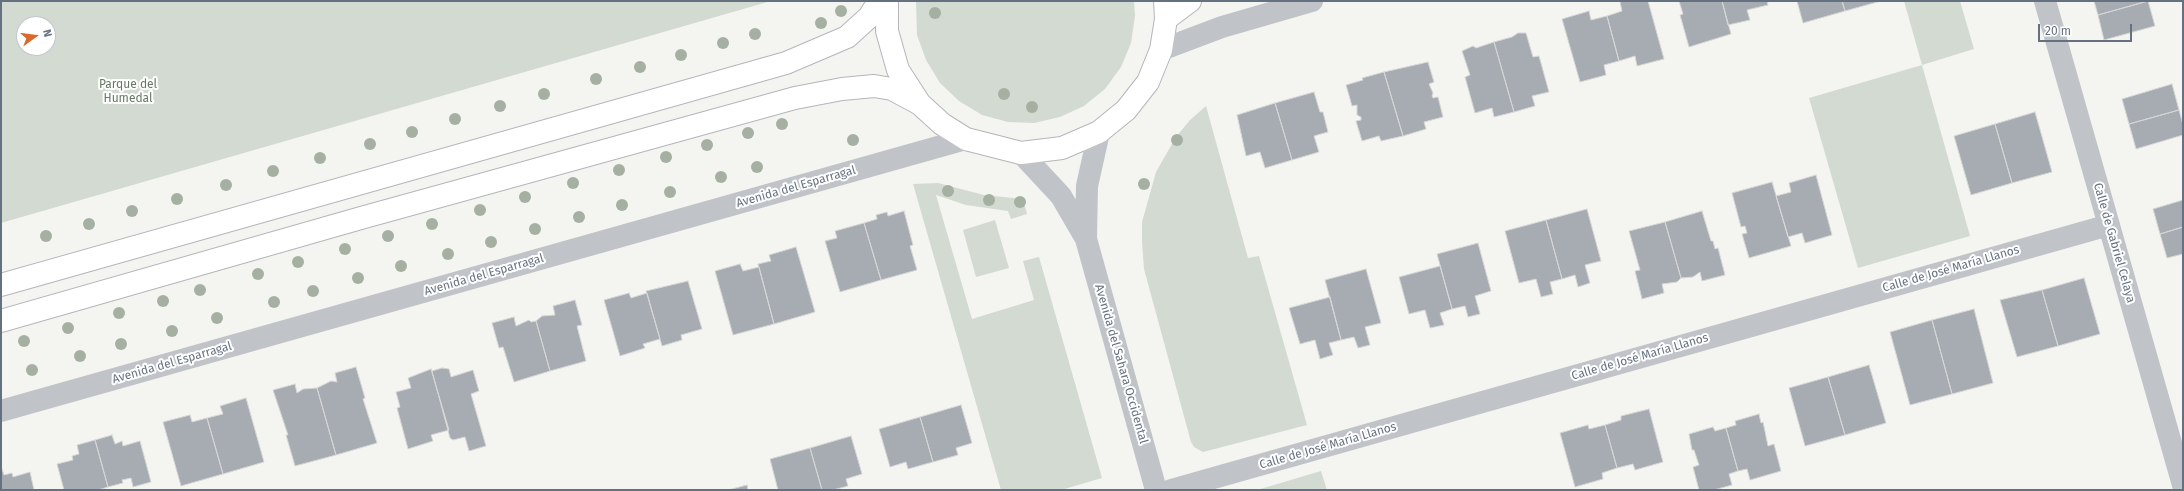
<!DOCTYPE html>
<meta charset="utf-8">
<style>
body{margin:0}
#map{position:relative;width:2184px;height:491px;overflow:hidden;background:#f4f5f1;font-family:"Fira Sans",sans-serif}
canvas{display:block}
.frame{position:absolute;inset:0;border:2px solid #657181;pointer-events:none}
.north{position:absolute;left:16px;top:16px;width:40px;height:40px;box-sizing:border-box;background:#fff;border:1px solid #c1c6cd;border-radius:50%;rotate:76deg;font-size:11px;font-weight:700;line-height:16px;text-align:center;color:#657181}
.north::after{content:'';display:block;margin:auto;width:14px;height:18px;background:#da692c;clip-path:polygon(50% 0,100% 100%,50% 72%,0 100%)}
.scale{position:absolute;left:2038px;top:24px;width:94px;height:18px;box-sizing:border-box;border:2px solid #657181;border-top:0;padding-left:5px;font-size:12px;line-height:14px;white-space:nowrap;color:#657181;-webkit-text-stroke:3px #fff;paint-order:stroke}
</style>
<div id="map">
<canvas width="2184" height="491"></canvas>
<div class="frame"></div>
<div class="north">N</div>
<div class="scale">20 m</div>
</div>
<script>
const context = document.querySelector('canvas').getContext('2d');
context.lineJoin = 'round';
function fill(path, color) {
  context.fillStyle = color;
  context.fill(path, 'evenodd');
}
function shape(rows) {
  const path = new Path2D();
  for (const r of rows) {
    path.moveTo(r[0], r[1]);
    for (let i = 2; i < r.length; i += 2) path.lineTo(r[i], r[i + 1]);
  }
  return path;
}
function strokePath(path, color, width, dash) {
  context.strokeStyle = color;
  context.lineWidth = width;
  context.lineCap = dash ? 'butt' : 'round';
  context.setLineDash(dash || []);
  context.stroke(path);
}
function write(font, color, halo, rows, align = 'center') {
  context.font = font + ' "Fira Sans",sans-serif';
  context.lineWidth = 4;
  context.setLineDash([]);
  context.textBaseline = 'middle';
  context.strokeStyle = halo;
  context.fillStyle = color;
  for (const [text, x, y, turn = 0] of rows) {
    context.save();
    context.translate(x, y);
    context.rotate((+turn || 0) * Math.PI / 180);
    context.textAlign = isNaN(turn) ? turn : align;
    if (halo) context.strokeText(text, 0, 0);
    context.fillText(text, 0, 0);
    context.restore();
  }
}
const green = shape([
 [1,1,771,1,1,223],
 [24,24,48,24,48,48,24,48],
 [916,1,1134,1,1135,16,1131,43,1121,67,1105,89,1084,106,1060,117,1034,123,1008,122,982,115,959,101,940,83,926,60,917,35],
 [1904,1,1960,1,1974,49,1922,65,1970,236,1858,268,1809,98,1922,65],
 [1206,106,1248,258,1259,256,1307,425,1203,452,1194,447,1191,442,1144,269,1142,242,1142,222,1156,172,1176,137,1190,120],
 [938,183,984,195,1023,199,1027,214,1011,219,1008,211,966,205,936,195,972,319,1034,300,1023,261,1039,257,1102,478,1061,490,1001,490,913,184],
 [995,220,1009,268,976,277,963,230],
 [1321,471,1327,490,1257,490]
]);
const building = shape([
 [1624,1,1648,1,1664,59,1637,66,1635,56,1619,61,1607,16,1622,11,1620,2,1624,1],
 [1679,1,1722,1,1731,34,1689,47,1680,15,1683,14,1679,1],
 [1722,1,1767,1,1768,5,1747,10,1750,20,1728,25,1722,1],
 [1797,1,1842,1,1845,11,1803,23,1797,1],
 [1842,1,1881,1,1845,11,1842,1],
 [2094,1,2148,1,2098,15,2094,1],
 [2148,1,2155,26,2104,40,2098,15,2148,1],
 [1589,11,1591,20,1607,16,1619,61,1604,65,1606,75,1580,82,1562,19,1589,11],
 [1518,33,1526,33,1533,57,1539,56,1549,92,1532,96,1535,106,1514,112,1494,42,1512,37,1518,33],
 [1494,42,1514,112,1494,117,1492,108,1475,113,1465,77,1470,75,1462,51,1473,46,1476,48,1494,42],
 [1428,62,1434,82,1429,84,1433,93,1432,96,1433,98,1438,97,1443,117,1424,122,1426,129,1403,136,1384,72,1428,62],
 [1384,72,1403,136,1381,141,1379,136,1362,141,1356,121,1361,120,1361,117,1357,115,1357,105,1352,106,1346,85,1363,80,1362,78,1384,72],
 [2172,84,2179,110,2129,124,2122,99,2172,84],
 [1314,92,1320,112,1323,112,1328,132,1314,136,1319,152,1292,160,1275,103,1314,92],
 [1275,103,1292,160,1265,168,1260,152,1246,156,1237,115,1275,103],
 [2179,110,2183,125,2183,135,2136,149,2129,124,2179,110],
 [2035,112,2052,172,2012,183,1995,124,2035,112],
 [1995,124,2012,183,1971,195,1954,136,1995,124],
 [1816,175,1832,235,1805,243,1802,233,1788,237,1776,196,1791,192,1789,183,1816,175],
 [1772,182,1791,246,1749,258,1742,234,1747,233,1745,226,1741,227,1732,193,1772,182],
 [2183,200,2183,227,2160,234,2153,209,2183,200],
 [1587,209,1601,261,1585,265,1590,283,1578,287,1575,275,1562,279,1546,220,1587,209],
 [904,211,913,245,910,246,917,270,881,280,864,223,877,219,876,215,887,212,888,216,904,211],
 [1702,211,1711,241,1713,241,1715,249,1718,248,1725,275,1702,281,1700,272,1693,277,1681,278,1665,222,1702,211],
 [1546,220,1562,279,1550,282,1553,294,1541,297,1536,279,1519,283,1505,231,1546,220],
 [1665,222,1681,278,1677,282,1662,284,1664,293,1642,299,1635,271,1640,270,1629,231,1665,222],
 [864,223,881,280,840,292,825,241,837,238,835,231,864,223],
 [2183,227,2183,254,2167,258,2160,234,2183,227],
 [1478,243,1491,291,1475,296,1480,314,1468,317,1465,306,1452,309,1437,254,1478,243],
 [796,247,815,312,774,324,758,264,771,261,769,255,796,247],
 [740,264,743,271,759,267,774,324,733,335,715,271,740,264],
 [1440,266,1452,309,1440,313,1444,325,1430,328,1425,310,1409,314,1399,277,1440,266],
 [1366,269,1381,323,1365,327,1370,345,1358,348,1354,337,1341,340,1325,280,1366,269],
 [2084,278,2100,334,2058,346,2042,290,2084,278],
 [688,281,702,329,681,335,682,340,662,346,646,291,688,281],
 [2042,290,2058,346,2017,357,2000,300,2042,290],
 [629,293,631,298,647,293,660,339,643,344,645,348,620,356,604,300,629,293],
 [1330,297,1341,340,1329,343,1333,355,1320,359,1315,340,1300,344,1289,308,1330,297],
 [575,300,582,325,577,326,586,361,550,371,536,321,542,316,555,315,553,306,575,300],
 [1974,309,1993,383,1952,394,1932,320,1974,309],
 [514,317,516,326,529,320,531,322,536,321,550,371,514,382,503,347,499,348,492,323,514,317],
 [1932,320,1952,394,1910,405,1890,332,1932,320],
 [1869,365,1886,423,1845,435,1828,377,1869,365],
 [356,367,365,398,363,399,377,443,336,455,317,388,331,381,337,382,335,373,356,367],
 [442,368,449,369,451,377,473,370,479,391,471,394,486,446,469,451,465,437,453,440,450,438,432,371,442,368],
 [431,369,449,430,431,435,433,441,408,449,397,408,400,407,396,392,411,388,408,378,431,369],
 [1828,377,1845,435,1805,446,1789,388,1828,377],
 [295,384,297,393,303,389,317,388,336,455,295,466,286,435,288,435,273,390,295,384],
 [246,398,264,462,223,474,207,418,223,414,220,406,246,398],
 [961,405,972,443,956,448,958,455,933,462,920,417,961,405],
 [1649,409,1663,462,1635,470,1633,464,1617,468,1605,425,1621,420,1621,416,1649,409],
 [1759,414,1761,423,1763,422,1768,446,1774,444,1781,471,1750,480,1747,469,1738,471,1726,428,1736,425,1735,421,1759,414],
 [190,415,192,422,207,418,223,474,181,486,163,422,190,415],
 [920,417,933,462,908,469,906,462,890,467,879,429,920,417],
 [1588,425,1589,429,1605,425,1617,468,1602,473,1603,479,1575,487,1560,433,1588,425],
 [1713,427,1715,431,1726,428,1738,471,1729,474,1732,485,1714,490,1699,490,1693,467,1699,465,1694,450,1692,450,1689,434,1713,427],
 [112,435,115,444,122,441,123,446,140,441,151,482,133,487,131,478,122,480,123,483,108,487,95,440,112,435],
 [851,436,862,474,846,479,848,486,833,490,822,490,810,448,851,436],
 [95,440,108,487,98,490,64,490,57,464,73,460,72,456,79,454,77,445,95,440],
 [810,448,822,490,778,490,770,459,810,448],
 [1,466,4,475,12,473,13,477,30,472,34,490,1,490,1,466],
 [747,485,748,490,728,490,747,485]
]);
const street = shape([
 [2045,1,2183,485],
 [1161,50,1222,27,1312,1],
 [1021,153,1061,196,1086,239,1156,490],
 [1086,238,1087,186,1099,132],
 [1,411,966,139],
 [1171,490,2109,225]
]);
const secondary = shape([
 [887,1,887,31,898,70,920,104,942,124,966,139,1021,153,1062,148,1099,132,1126,110,1148,82,1161,50,1166,19,1165,1],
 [1166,19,1190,1],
 [1,285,786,63,847,37,869,17,879,1],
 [1,321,361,218,795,98,842,89,874,86,892,89,920,104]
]);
const trees = [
 [841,11],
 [935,13],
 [821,23],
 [755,34],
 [723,43],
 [681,55],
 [640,67],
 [596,79],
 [544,94],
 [1004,94],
 [500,106],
 [1032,107],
 [455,119],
 [782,124],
 [412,132],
 [748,133],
 [853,140],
 [1177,140],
 [370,144],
 [707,145],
 [666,157],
 [320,158],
 [757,167],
 [619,170],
 [273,171],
 [721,177],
 [573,183],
 [1144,184],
 [226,185],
 [948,191],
 [670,192],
 [525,197],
 [177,199],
 [989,200],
 [1020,202],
 [622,205],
 [480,210],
 [132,211],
 [579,217],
 [89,224],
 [432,224],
 [535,229],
 [46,236],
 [388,236],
 [491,242],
 [345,249],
 [448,254],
 [298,262],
 [401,266],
 [258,274],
 [358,278],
 [200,290],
 [313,291],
 [163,301],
 [274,302],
 [119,313],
 [217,318],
 [68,328],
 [172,331],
 [24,341],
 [121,344],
 [80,356],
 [32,370]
];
const parkNames = [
 ["Parque del",128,85],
 ["Humedal",128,99]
];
const streetNames = [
 ["Avenida del Esparragal",796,187,-16],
 ["Calle de Gabriel Celaya",2114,243,74],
 ["Calle de José María Llanos",1951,269,-16],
 ["Avenida del Esparragal",484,275,-16],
 ["Calle de José María Llanos",1640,357,-16],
 ["Avenida del Esparragal",172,363,-16],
 ["Avenida del Sahara Occidental",1121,364,74],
 ["Calle de José María Llanos",1328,446,-16]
];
fill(green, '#d3dad1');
fill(building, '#a7acb3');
strokePath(building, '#d6d6d4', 1);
strokePath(secondary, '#b3b6bb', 24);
strokePath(street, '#c0c3c7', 22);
strokePath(secondary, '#fff', 22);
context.fillStyle = '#a5b0a3';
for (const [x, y] of trees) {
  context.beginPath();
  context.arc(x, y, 6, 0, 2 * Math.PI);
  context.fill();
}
write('12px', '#657864', '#fff', parkNames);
write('12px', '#657181', '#fff', streetNames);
</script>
